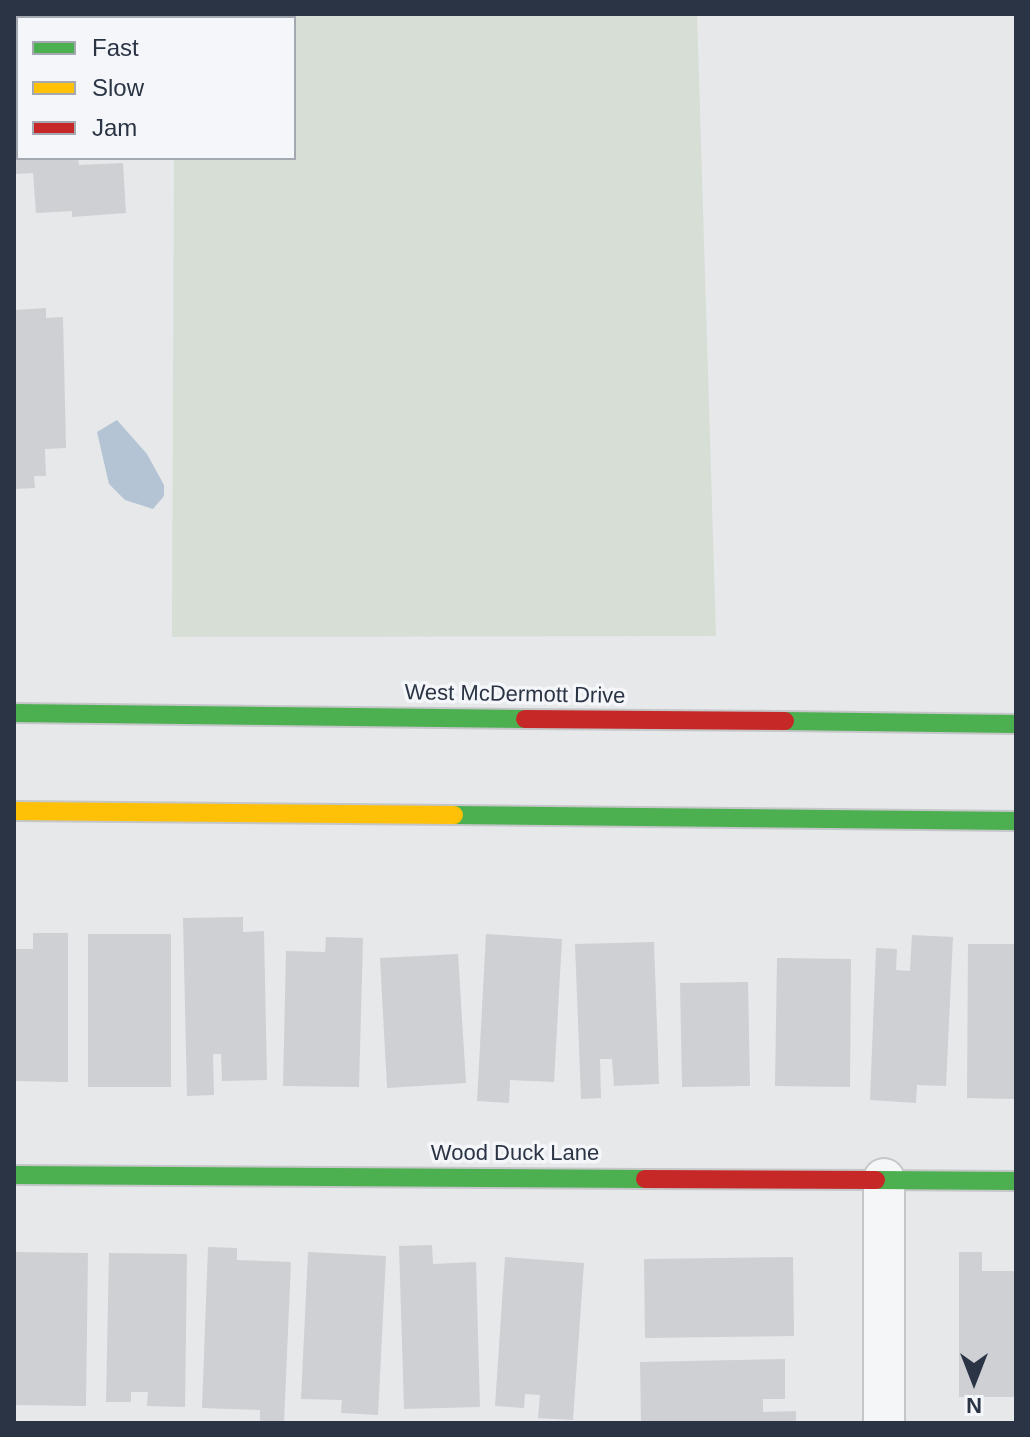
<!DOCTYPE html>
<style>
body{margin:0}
#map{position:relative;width:1030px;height:1437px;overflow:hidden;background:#e6e8ea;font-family:Arial,sans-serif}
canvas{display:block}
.frame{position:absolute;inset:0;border:16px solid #2b3445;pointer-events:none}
.legend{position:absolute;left:16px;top:16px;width:280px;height:144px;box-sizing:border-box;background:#f4f6f9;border:2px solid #a4a8b1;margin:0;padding:10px 14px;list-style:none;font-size:24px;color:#2b3445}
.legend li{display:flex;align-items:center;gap:16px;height:40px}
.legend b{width:40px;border:2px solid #a4a8b1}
.north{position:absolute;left:934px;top:1341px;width:80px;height:80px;-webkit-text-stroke:6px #f4f6f9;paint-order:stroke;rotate:180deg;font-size:22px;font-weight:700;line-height:32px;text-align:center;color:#2b3445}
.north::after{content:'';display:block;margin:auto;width:28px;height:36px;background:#2b3445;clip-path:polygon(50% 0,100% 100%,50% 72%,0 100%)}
</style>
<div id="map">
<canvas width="1030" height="1437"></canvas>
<div class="frame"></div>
<ul class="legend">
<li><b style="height:10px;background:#4caf50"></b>Fast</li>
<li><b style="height:10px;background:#ffc107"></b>Slow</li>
<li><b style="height:10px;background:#c62828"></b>Jam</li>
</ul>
<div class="north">N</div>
</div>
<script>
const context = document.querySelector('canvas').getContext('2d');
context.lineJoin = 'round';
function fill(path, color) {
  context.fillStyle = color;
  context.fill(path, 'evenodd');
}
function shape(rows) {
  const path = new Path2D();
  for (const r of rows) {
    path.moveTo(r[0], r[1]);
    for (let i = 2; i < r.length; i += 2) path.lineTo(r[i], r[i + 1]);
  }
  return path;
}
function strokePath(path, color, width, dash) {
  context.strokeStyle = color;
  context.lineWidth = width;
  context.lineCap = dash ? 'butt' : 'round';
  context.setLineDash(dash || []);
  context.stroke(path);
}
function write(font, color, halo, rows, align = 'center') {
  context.font = font + ' Arial,sans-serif';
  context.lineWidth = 7;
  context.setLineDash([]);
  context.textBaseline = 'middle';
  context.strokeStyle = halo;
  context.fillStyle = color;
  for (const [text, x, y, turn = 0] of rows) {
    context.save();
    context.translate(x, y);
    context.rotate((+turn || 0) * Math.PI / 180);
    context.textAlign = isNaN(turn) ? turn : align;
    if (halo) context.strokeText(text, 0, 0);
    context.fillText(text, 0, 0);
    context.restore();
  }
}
const green = shape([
 [175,14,697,14,716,636,172,637,174,158,294,158,294,18,175,18]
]);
const water = shape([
 [117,420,147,454,164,485,164,496,153,509,125,500,109,484,97,432]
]);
const building = shape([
 [18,84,18,158,78,158,79,165,123,163,126,213,72,217,72,211,36,213,33,173,15,174,14,85],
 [46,308,46,318,63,317,66,448,45,449,46,476,34,476,35,488,14,489,14,310],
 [243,917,243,932,264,931,267,1080,222,1081,221,1054,213,1054,214,1095,187,1096,183,918],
 [33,933,68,933,68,1082,14,1081,14,949,33,949],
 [88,934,171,934,171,1087,88,1087],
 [486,934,562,939,554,1082,510,1080,509,1103,477,1101],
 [912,935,953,937,946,1086,917,1085,916,1103,870,1100,876,948,897,949,896,970,910,971],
 [326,937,363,938,359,1087,283,1086,286,951,325,952],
 [654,942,659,1084,614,1086,612,1059,600,1059,601,1098,581,1099,575,944],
 [968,944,1016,944,1016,1099,967,1098],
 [458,954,466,1083,387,1088,380,958],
 [777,958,851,959,850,1087,775,1086],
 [748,982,750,1086,682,1087,680,983],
 [432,1245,433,1264,476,1262,480,1407,404,1409,399,1246],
 [208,1247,237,1248,237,1260,291,1262,284,1423,260,1422,260,1410,202,1408],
 [14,1252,88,1253,86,1406,14,1405],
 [308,1252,386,1256,378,1415,341,1413,342,1400,301,1399],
 [959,1252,982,1252,982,1271,1016,1271,1016,1397,959,1397],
 [109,1253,187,1254,185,1407,147,1406,148,1392,131,1392,131,1402,106,1402],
 [505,1257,584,1263,573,1420,538,1418,540,1395,525,1394,524,1408,495,1406],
 [793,1257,794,1336,645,1338,644,1259],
 [785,1359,785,1399,763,1399,763,1412,796,1411,796,1423,641,1423,640,1362]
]);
const street = shape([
 [884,1423,884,1179]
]);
const fast = shape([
 [14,713,525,719],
 [785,721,1016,724],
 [454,815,1016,821],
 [14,1175,645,1179],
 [876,1180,1016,1181]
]);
const slow = shape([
 [14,811,454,815]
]);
const jam = shape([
 [525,719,785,721],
 [645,1179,876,1180]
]);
const streetNames = [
 ["West McDermott Drive",515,695,1],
 ["Wood Duck Lane",515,1154]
];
fill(green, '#d6ded6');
fill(water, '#b4c4d5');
fill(building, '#ced0d3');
strokePath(street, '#c4c6c8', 44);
strokePath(fast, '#c4c6c8', 22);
strokePath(slow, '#c4c6c8', 22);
strokePath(jam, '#c4c6c8', 22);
strokePath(street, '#f5f6f7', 40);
strokePath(fast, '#4caf50', 18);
strokePath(slow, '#ffc107', 18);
strokePath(jam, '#c62828', 18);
write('22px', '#2b3445', '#f4f6f9', streetNames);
</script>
